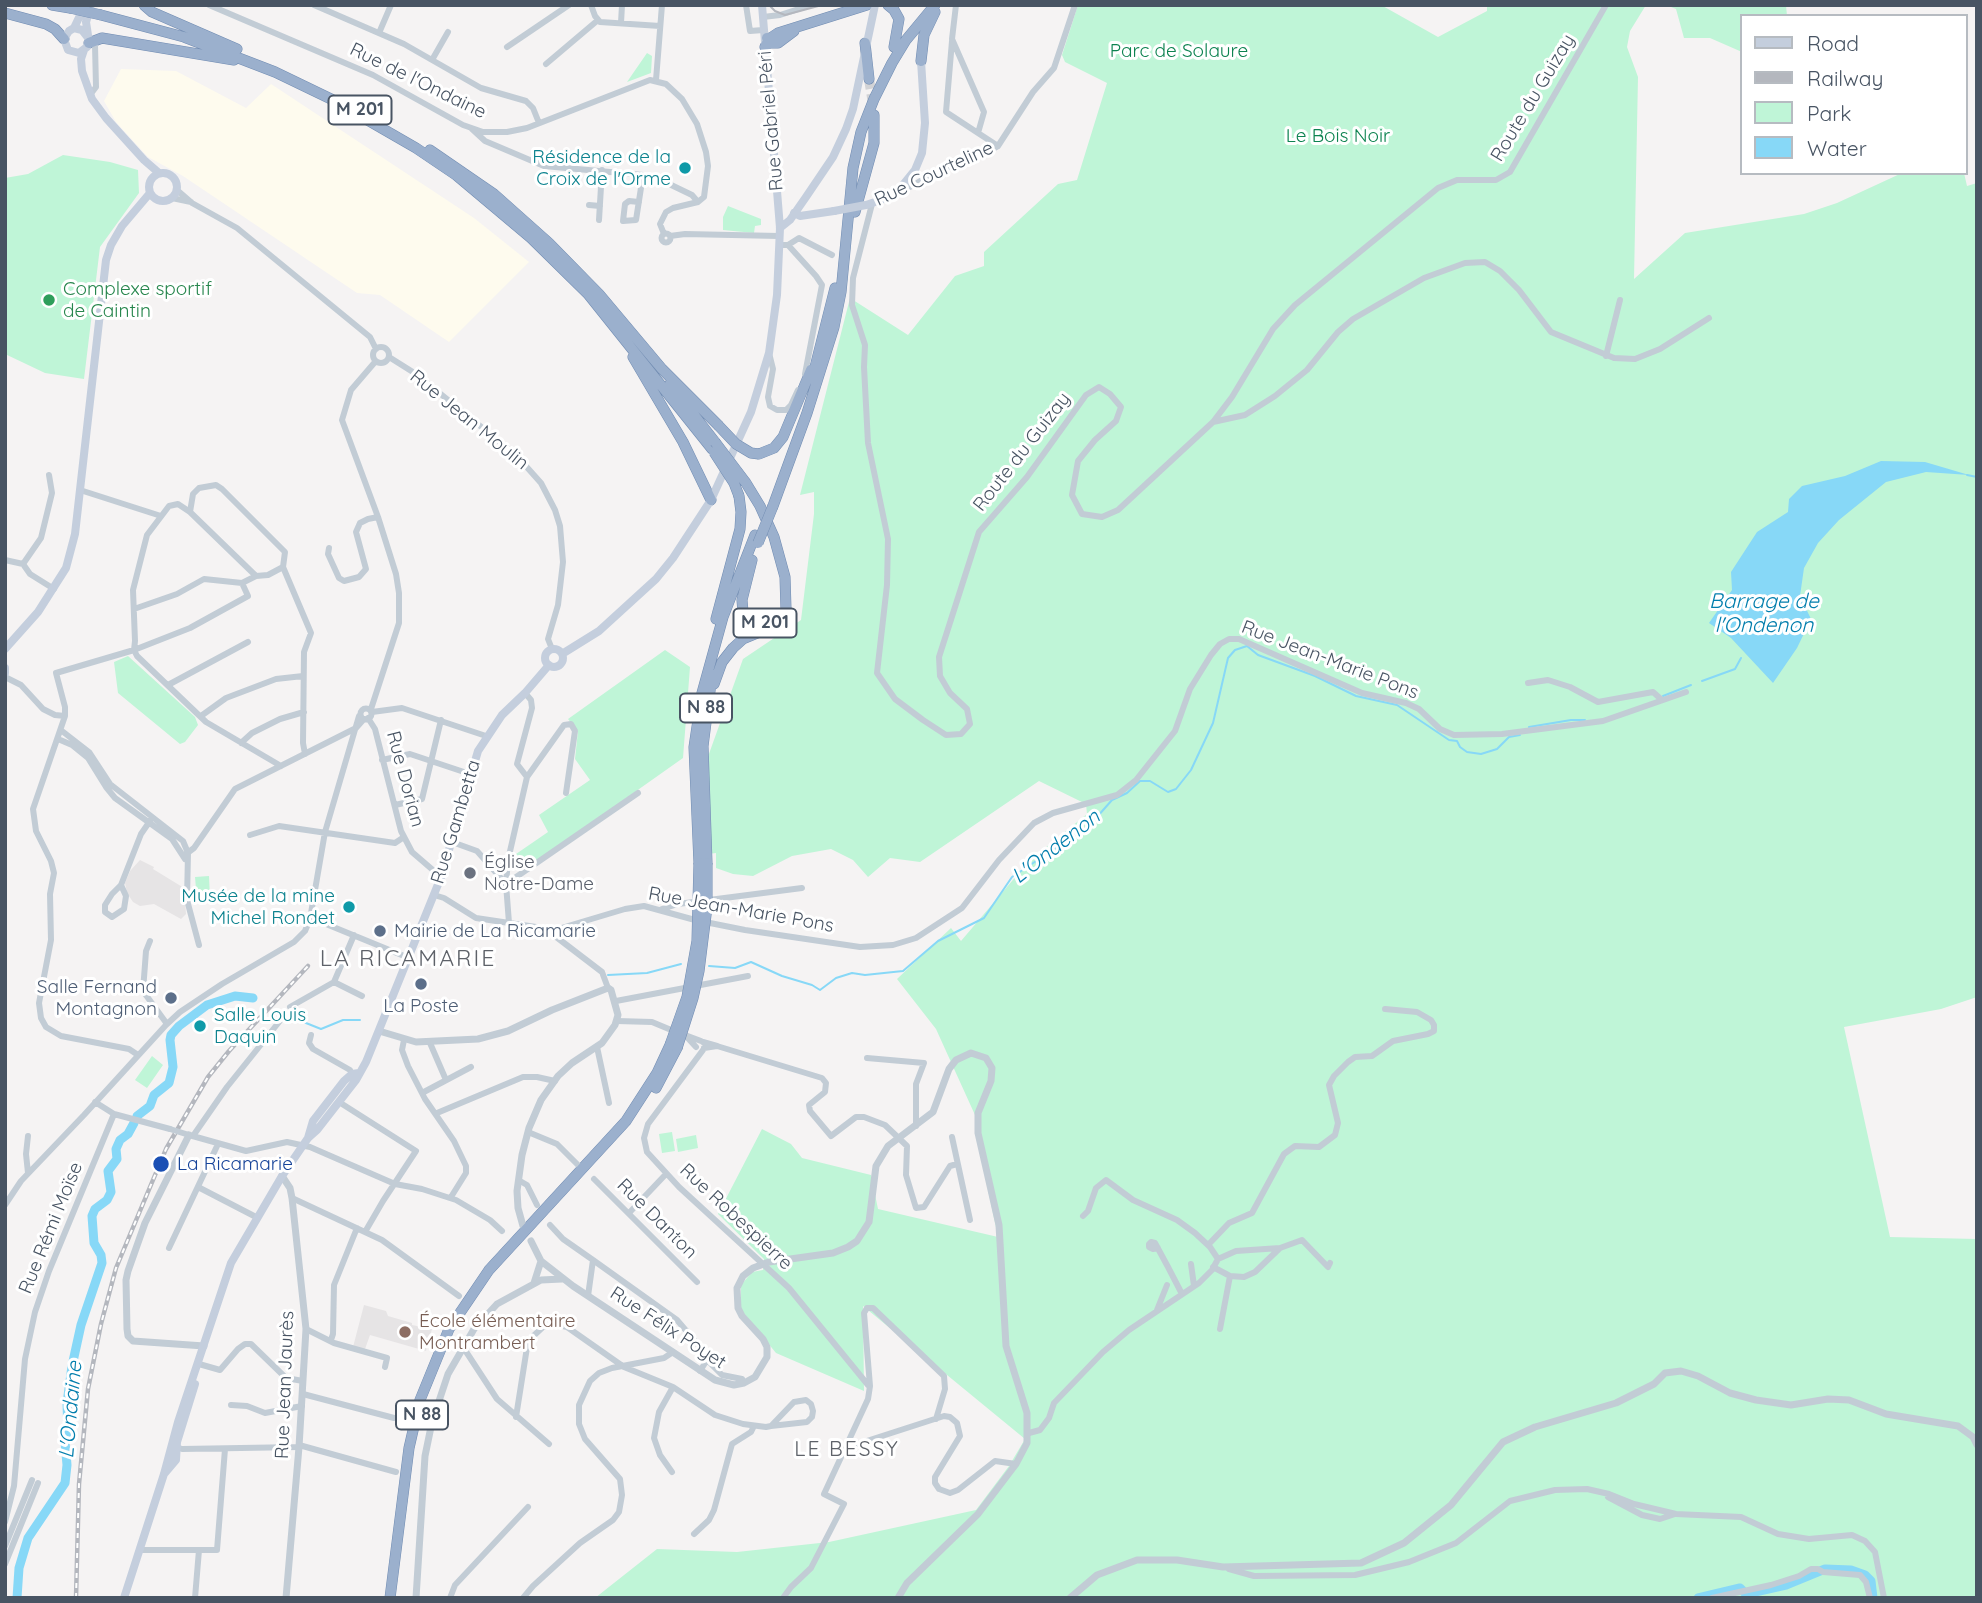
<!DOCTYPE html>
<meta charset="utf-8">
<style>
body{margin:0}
#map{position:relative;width:1982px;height:1603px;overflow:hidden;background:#f5f3f3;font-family:Quicksand,sans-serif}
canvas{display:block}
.frame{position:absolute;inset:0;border:7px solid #485463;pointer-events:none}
.legend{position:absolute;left:1740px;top:14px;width:228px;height:161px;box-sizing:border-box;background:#fff;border:2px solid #b6bbc1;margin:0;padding:9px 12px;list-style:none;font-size:21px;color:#485463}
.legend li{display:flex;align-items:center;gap:14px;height:35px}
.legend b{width:35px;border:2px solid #b6bbc1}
</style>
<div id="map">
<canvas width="1982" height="1603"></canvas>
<div class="frame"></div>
<ul class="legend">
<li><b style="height:9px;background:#c4cedd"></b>Road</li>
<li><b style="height:9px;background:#b4b7be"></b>Railway</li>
<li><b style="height:19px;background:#bff5d7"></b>Park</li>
<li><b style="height:19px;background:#87d8f7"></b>Water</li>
</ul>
</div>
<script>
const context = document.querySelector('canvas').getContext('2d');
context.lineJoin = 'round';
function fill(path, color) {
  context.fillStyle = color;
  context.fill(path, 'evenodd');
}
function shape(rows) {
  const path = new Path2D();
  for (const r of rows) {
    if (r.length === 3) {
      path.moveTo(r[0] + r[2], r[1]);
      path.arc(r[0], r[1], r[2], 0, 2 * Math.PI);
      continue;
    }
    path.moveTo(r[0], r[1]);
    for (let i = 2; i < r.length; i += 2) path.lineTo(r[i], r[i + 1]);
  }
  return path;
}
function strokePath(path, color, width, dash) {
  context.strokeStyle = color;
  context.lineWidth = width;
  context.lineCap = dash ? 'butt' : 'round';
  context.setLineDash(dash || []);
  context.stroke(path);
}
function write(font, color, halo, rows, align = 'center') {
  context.font = font + ' Quicksand,sans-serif';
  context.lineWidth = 6;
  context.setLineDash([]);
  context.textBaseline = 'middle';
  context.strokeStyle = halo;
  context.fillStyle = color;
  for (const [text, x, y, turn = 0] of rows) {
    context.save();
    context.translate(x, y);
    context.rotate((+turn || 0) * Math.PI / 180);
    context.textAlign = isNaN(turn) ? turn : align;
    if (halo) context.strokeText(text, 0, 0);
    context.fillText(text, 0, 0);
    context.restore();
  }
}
const commercial = shape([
 [121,69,176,71,246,108,271,84,474,218,529,262,449,342,380,295,357,293,183,176,148,157,116,122,104,101]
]);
const education = shape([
 [140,860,154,867,153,869,184,888,186,914,181,919,154,904,140,906,133,902,127,893,125,883,130,871],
 [364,1305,386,1311,388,1316,412,1323,412,1325,432,1329,426,1351,370,1335,365,1349,353,1347]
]);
const green = shape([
 [1078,5,1381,5,1438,37,1487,11,1487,5,1646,5,1630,31,1627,47,1638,77,1634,279,1685,233,1804,214,1837,203,1902,173,1964,173,1967,186,1977,183,1977,997,1941,1009,1844,1027,1890,1237,1977,1239,1977,1598,595,1598,657,1549,737,1552,829,1542,976,1510,1009,1466,1025,1439,863,1306,864,1391,776,1353,741,1310,741,1285,752,1272,763,1270,764,1259,718,1214,762,1129,791,1144,802,1158,871,1175,878,1209,998,1237,975,1128,975,1115,936,1029,897,979,951,928,961,941,1029,861,1087,814,1086,804,1039,781,920,862,890,858,868,877,853,860,831,849,792,856,753,876,733,874,716,868,716,853,693,856,702,801,691,804,743,659,801,620,814,514,814,492,800,495,850,298,908,335,955,276,984,266,984,252,1058,184,1077,180,1107,83,1065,62,1062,55],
 [1666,5,1786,5,1787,16,1742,16,1742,52,1710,38,1684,38,1676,9],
 [647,53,652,56,651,73,627,82],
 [63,155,110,162,138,170,139,193,100,247,84,379,45,373,5,354,5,178,28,174],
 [728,206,761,219,761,225,755,226,754,233,723,230,723,217],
 [665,650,690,667,683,758,526,869,516,854,548,832,539,815,590,780,575,759,578,731,568,719],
 [128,656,195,717,198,725,185,742,180,744,118,693,114,662],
 [209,876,210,899,197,900,195,877],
 [152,1056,163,1065,147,1088,135,1080],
 [672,1132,675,1151,662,1153,659,1134],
 [696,1135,698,1148,678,1152,676,1139]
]);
const water = shape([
 [1881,461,1925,462,1969,475,1926,472,1886,482,1839,520,1818,543,1804,568,1800,596,1811,619,1797,648,1773,683,1731,638,1709,623,1732,590,1731,572,1757,532,1788,512,1789,499,1802,486,1845,476]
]);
const stream = shape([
 [1967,475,1977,477],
 [1702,681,1735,669,1741,658],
 [1663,696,1691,685],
 [1529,727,1571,720,1585,720],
 [709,966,735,968,751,962,782,976,812,985,820,990,836,978,852,973,865,975,903,971,938,941,984,918,1012,877,1089,826,1112,800,1127,793,1140,781,1150,781,1168,792,1176,789,1191,770,1213,723,1228,658,1235,650,1247,646,1258,655,1315,676,1356,696,1397,705,1449,740,1457,741,1460,747,1467,752,1481,754,1497,749,1509,737,1520,735],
 [608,975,647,973,681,964],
 [281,1013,321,1029,343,1020,360,1020]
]);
const river = shape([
 [137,1116,150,1106,154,1095,169,1083,173,1067,170,1040,171,1035,179,1026,207,1005,235,996,253,998],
 [17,1598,19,1568,28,1538,65,1483,67,1465,65,1442,68,1434,67,1403,72,1366,81,1325,102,1263,101,1255,94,1243,92,1216,95,1209,107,1200,111,1192,108,1171,117,1159,116,1149,120,1140,128,1134,134,1123],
 [1698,1598,1740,1588,1746,1594,1786,1585,1825,1569,1851,1570,1865,1575,1871,1581,1873,1598]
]);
const trunkTunnel = shape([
 [869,79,873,104]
]);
const minor = shape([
 [209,5,373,75,463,125,483,132,507,132,527,128,650,80,666,84,682,99,697,124,706,152,708,166,704,197,698,202,673,208,666,212,660,224,664,234],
 [314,5,404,44,481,88,526,101,533,108,539,123],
 [591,5,595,16,600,22,660,26],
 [746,5,750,31,763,30],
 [956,5,952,39,984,112,978,133,998,146],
 [763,17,780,15,811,5],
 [621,23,622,5],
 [379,33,391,5],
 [952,41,946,112,978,133],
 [507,47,569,5],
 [432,60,448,32],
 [546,64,598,20],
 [656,80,662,5],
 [90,95,96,87,95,45],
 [472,129,485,141,544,166,643,175,665,182,692,195,698,202],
 [902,186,910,187,939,170,978,157,998,146,1033,92,1054,68,1075,5],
 [177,190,192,203,237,228,370,337,376,349],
 [172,198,191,202],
 [639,202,629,201,625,204,623,221,636,220,643,175],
 [872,204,853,278,852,305,865,345,864,367,868,443,888,539,887,585,877,673,895,699,923,720,946,735,961,734,970,724,967,709,950,693,940,676,939,657,979,532,1027,477,1086,395,1099,387,1110,394,1121,407,1116,421,1095,440,1078,461,1072,495,1082,514,1102,517,1118,510,1213,422,1232,397,1273,329,1295,305,1438,188,1457,180,1496,180,1510,172,1606,5],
 [589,205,600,206],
 [599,220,602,170],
 [666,238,4.5],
 [670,236,685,234,779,236],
 [779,245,788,245,816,276,822,285,805,374],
 [788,245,799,238,832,255],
 [381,355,8],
 [769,353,773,369,768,397,770,406,777,410,786,410,791,405,798,390],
 [1606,356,1620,300],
 [389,357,416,374,516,455,541,483,555,510,560,526,563,562,558,605,548,639,552,649],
 [1213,422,1245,415,1275,396,1307,370,1338,332,1353,319,1424,278,1465,263,1485,262,1500,271,1519,290,1551,332,1614,358,1635,359,1660,349,1709,318],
 [80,490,161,516],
 [190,512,193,494,199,488,216,485,222,489,285,552,283,567],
 [329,548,328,554,339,578,344,581,359,577,366,569,356,532,360,523,368,519,378,517],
 [5,560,23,564,30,574,54,589],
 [23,564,41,538,52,493,49,475],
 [283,567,311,633,304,652,303,743,305,754],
 [134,609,177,594,204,579,242,583,256,576],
 [5,677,21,685,43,709,55,715,65,716],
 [1528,683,1548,680,1570,687,1598,702,1653,692,1662,700],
 [168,685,248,642],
 [366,714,5.5],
 [371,709,399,623,399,593,396,574,378,517,342,420,351,390,375,362],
 [372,712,402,708,486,736],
 [201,716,226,698,276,679,303,676],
 [368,718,375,729,401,831,412,852,441,877],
 [62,731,89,752,110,784,183,841,188,853,187,900,199,945],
 [58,739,72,745,88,758,106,787,115,798,172,839,185,859],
 [241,743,252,733,280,719,304,712],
 [382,760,410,754,470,774],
 [281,766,206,722,137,656,134,650,135,641,133,590,147,535,169,506,178,504,190,512,256,576,268,575,283,567],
 [527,777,564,725,571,724,575,731,566,793],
 [395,805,422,799,441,720],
 [250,835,279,826,395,843,404,837],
 [452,842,477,851,506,884,509,923],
 [186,854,194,848,235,789,356,728,364,719],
 [506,884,508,860,527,777,517,764,532,708,531,700,525,693],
 [506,884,638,793],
 [121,885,126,896,124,909,112,917,105,912,105,905,112,894,121,885,141,834,150,821],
 [434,895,444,898,476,918,536,927,551,933,602,972,608,988],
 [662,909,678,904,802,888],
 [310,919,326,924,409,958],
 [551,933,558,929,625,909,644,906,695,920,745,930,860,947,893,945,916,938,962,908,999,860,1034,823,1053,813,1117,795,1136,780,1175,731,1190,689,1211,655,1220,644,1229,639,1239,639,1362,693,1406,703,1419,709,1440,729,1454,735,1502,734,1603,721,1686,692],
 [150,941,146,951,143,991,167,1024],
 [334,982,362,996],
 [616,1001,748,976],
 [290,1007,334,982,354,935],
 [617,1021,652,1022,676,1032],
 [311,1035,309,1043,313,1049,350,1070,352,1074],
 [404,1040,402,1050,408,1066,425,1099,454,1141,466,1166,466,1173,451,1197],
 [703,1042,717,1046,704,1048],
 [430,1043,446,1080],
 [717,1046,822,1078,826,1083,825,1092,809,1105,810,1111,831,1136,856,1117,864,1117,885,1125,907,1146,906,1175,916,1208,924,1207,950,1166,957,1164],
 [597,1047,609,1103],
 [696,1047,685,1035,701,1041],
 [703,1050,648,1124,644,1138,647,1152,679,1187,789,1288,868,1385],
 [138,1055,129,1049,61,1036,46,1027,41,1018,39,1003,51,940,50,894,54,873,51,861,36,831,33,809,65,716,65,707,56,673,134,650,190,628,248,596,242,583],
 [867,1058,924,1063,916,1084,916,1126],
 [422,1093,471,1067],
 [95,1102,114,1114,170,1129],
 [339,1102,416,1151,383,1201,365,1232],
 [437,1113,523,1077,537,1077,555,1081],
 [528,1132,557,1144,578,1165],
 [189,1135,246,1151,287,1142,310,1147,395,1184,422,1189,456,1200,490,1220,502,1231],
 [28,1136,26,1154,28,1173],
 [193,1136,227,1087,283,1017],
 [952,1137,970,1220],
 [594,1179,697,1282],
 [520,1181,527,1185,537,1205],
 [198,1187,256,1217],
 [292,1198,382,1240,459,1296],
 [5,1205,21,1181,84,1115,166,1025,180,1012,222,984,294,942,305,931,310,919,325,832,359,716],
 [629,1213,666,1174],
 [550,1225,563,1239,593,1260],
 [1208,1245,1229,1223,1252,1213,1284,1154,1295,1146,1319,1147,1335,1135,1338,1123,1329,1085,1334,1076,1348,1062,1355,1057,1372,1056,1393,1041,1428,1034,1434,1031,1434,1025,1431,1020,1417,1012,1385,1009],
 [169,1248,218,1144],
 [1158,1248,1153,1249,1149,1247,1149,1244,1151,1242,1155,1243,1168,1267,1182,1294],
 [1280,1248,1302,1240,1328,1267,1330,1263],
 [1191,1264,1194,1286],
 [1213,1267,1230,1276,1244,1277,1255,1272,1280,1248,1236,1251,1218,1259],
 [588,1296,593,1260,677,1320,707,1355,707,1360,700,1371],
 [1157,1310,1167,1285],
 [306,1329,334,1343,387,1358,385,1367],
 [1220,1329,1230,1276],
 [331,1340,333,1334,334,1285,357,1228],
 [463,1347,497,1399,549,1444],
 [707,1360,722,1375,742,1379],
 [199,1364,220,1370,238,1349,245,1344,251,1344,286,1378,303,1381],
 [303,1394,394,1418],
 [231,1405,247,1406,265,1413,302,1406],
 [516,1417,528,1341,543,1327,559,1325,567,1327,624,1367,673,1387,715,1415,743,1424,766,1427,771,1426,807,1422,812,1417,813,1411,811,1404,806,1400,794,1402,771,1426],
 [1029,1433,1040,1430,1049,1418,1054,1403,1103,1352,1129,1330,1199,1283,1212,1270,1218,1259,1210,1247,1195,1233,1177,1220,1133,1200,1106,1180,1096,1188,1088,1211,1083,1216],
 [299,1445,396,1472],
 [176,1447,182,1449,299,1447],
 [845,1448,944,1416,950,1417,957,1423,960,1436,935,1477,935,1483,939,1489,950,1493,958,1490,995,1461,1016,1464],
 [672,1472,660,1455,654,1438,659,1412,673,1387],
 [1608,1497,1642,1515,1660,1519,1675,1514],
 [5,1522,14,1486,25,1359,35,1312,49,1271,114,1114],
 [694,1534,709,1520,714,1510,732,1444,751,1432,754,1426],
 [5,1546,32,1480],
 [139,1550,217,1550,225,1449],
 [5,1564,38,1483],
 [1229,1569,1254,1576,1355,1575,1409,1562,1456,1543,1510,1501,1555,1490,1587,1489,1609,1494,1634,1504,1676,1514,1741,1517,1778,1534,1809,1539,1852,1535,1865,1541,1875,1552,1884,1598],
 [195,1598,199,1550],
 [450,1598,455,1585,528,1507],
 [523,1598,533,1586,580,1543,613,1520,619,1512,622,1495,620,1479,585,1439,579,1424,579,1405,590,1381,599,1373,612,1368,664,1358,673,1352],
 [783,1598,791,1587,811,1568,844,1504,824,1494,868,1399,870,1386,864,1313,867,1308,873,1308,944,1376,945,1389,936,1419],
 [1712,1598,1771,1585,1799,1576,1811,1569,1818,1569,1823,1572,1860,1575,1866,1582,1870,1598]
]);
const tertiary = shape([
 [379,1031,416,1042,478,1039,508,1031,552,1010,608,988,611,990,618,1015,615,1025,602,1043,572,1063,558,1076,541,1100,529,1128,522,1155,517,1191,518,1208,523,1226],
 [189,1135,145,1223,128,1271,126,1280,127,1329,128,1336,133,1341,204,1346],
 [282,1176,290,1188,292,1198,306,1329,299,1447,286,1598],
 [531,1241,541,1261,573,1286,715,1380,734,1385,744,1383,755,1377,767,1357,767,1347,763,1339,742,1316,738,1308,737,1288,743,1276,753,1268,769,1262,833,1253,848,1247,857,1241,869,1222,876,1166,888,1146,933,1112,949,1069,956,1060,971,1053,986,1058,992,1068,991,1081,978,1113,978,1133,999,1225,1006,1346,1027,1413,1027,1443,1016,1464,978,1514,907,1583,898,1598],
 [534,1283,541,1261],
 [416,1598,425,1456,432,1422,448,1374,474,1329,497,1304,541,1280,562,1279],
 [1070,1598,1097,1575,1137,1560,1177,1560,1223,1567,1361,1563,1404,1543,1451,1505,1503,1442,1535,1427,1616,1403,1654,1384,1665,1373,1681,1371,1698,1376,1730,1393,1756,1400,1791,1405,1828,1399,1849,1400,1886,1414,1958,1426,1973,1437,1977,1445]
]);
const secondary = shape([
 [74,28,82,30,89,39,87,47,79,53,68,50,64,39,69,31,74,28,85,5],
 [88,35,86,22,91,5],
 [84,50,81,59,82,71,92,99,106,118,144,160,159,173],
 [163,187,14],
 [866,205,887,198,902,186,915,170,922,153,925,123,921,61],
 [794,213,800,216,834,211],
 [780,228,790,220,806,197,833,157,846,129,853,109,875,5],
 [554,658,9],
 [5,649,38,612,66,568,75,534,106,260,111,245,122,226,150,193],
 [562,654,599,631,656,579,673,558,711,500,751,412,769,353,777,295,780,228,762,5],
 [5,668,5,673],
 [308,1138,313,1121,344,1081,352,1074,359,1073],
 [165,1473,176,1460,177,1442,195,1384],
 [124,1598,164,1474,178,1422,231,1263,282,1176,308,1138,317,1130,356,1080,366,1062,441,877,478,751,502,715,525,693,549,665]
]);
const trunk = shape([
 [52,5,70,8],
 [144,5,152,12,237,49],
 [888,5,894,10,899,19,894,47],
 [5,13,46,24,55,29,64,39],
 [101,15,184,37,275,72,331,99,416,148,456,175,531,238,588,294,712,449],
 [767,38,771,43,778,43,794,31],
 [89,43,102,38,234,60],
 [865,43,869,79],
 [765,47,769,39,778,33,867,5],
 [921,61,924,35,935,12],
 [430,150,494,194,549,243,599,294,662,369,718,425],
 [855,212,874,143,874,115],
 [633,357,683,442,711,500],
 [812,379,835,288],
 [670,384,715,442],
 [759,454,774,448,783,437,811,370],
 [773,506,807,413,834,327,841,292,853,168,861,132,874,99,892,63,906,40,935,5],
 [752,560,742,600,743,612,755,622,766,623,772,620],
 [716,619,740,529,741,512,739,496],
 [714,684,722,662,733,648,743,639,772,627,782,619,786,609,785,577,774,537,760,506,746,483],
 [699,863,694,747,702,693,723,617,755,535],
 [707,863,703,746,712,675],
 [656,1088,677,1048],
 [390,1598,409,1448,420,1400,449,1329,489,1270,626,1121,657,1073,670,1045]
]);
const tram = shape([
 [769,5,775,11,785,15,822,5]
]);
const rail = shape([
 [76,1598,79,1484,88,1389,101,1324,116,1268,166,1149,208,1077,229,1051,308,966]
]);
const minorBridge = shape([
 [170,1129,189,1135]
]);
const secondaryBridge = shape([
 [834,211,866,205]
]);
const trunkBridge = shape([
 [70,8,101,15],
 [718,425,736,444,751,453,759,454],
 [715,442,746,483],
 [714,452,734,483,739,496],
 [758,543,773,506],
 [670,1045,687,997,697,941,699,863],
 [677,1048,693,998,699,971,707,907,707,863]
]);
const markers = [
 [685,168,7,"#0f9aa8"],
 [49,300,7,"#2e9e5b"],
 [470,873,7,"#6b7280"],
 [349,907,7,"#0f9aa8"],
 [380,931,7,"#5c6f8a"],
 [421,984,7,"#5c6f8a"],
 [171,998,7,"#5c6f8a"],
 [200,1026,7,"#0f9aa8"],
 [161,1164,9,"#1a4fb4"],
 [405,1332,7,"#8d6e63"]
];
const shields = [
 [360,110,63],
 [765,623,63],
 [706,708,52],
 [422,1415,52]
];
const shieldNames = [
 ["M 201",360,110],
 ["M 201",765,623],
 ["N 88",706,708],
 ["N 88",422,1415]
];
const parkNames = [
 ["Parc de Solaure",1179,51],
 ["Le Bois Noir",1338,136]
];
const streetNames = [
 ["Rue de l'Ondaine",418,81,26],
 ["Route du Guizay",1533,98,-59],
 ["Rue Gabriel Péri",771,121,-95],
 ["Rue Courteline",934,174,-25],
 ["Rue Jean Moulin",469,420,39],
 ["Route du Guizay",1022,452,-52],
 ["Rue Jean-Marie Pons",1330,660,21],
 ["Rue Dorian",405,779,75],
 ["Rue Gambetta",456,822,-73],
 ["Rue Jean-Marie Pons",741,910,10],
 ["Rue Robespierre",736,1217,43],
 ["Rue Danton",657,1219,45],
 ["Rue Rémi Moïse",51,1228,-68],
 ["Rue Félix Poyet",668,1328,33],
 ["Rue Jean Jaurès",285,1385,-88]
];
const cultureNames = [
 ["Résidence de la",671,157],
 ["Croix de l'Orme",671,179],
 ["Musée de la mine",335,896],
 ["Michel Rondet",335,918],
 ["Salle Louis",214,1015,"left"],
 ["Daquin",214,1037,"left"]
];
const leisureNames = [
 ["Complexe sportif",63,289],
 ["de Caintin",63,311]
];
const worshipNames = [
 ["Église",484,862],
 ["Notre-Dame",484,884]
];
const serviceNames = [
 ["Mairie de La Ricamarie",394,931],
 ["Salle Fernand",157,987,"right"],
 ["Montagnon",157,1009,"right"],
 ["La Poste",421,1006,"center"]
];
const transitNames = [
 ["La Ricamarie",177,1164]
];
const educationNames = [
 ["École élémentaire",419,1321],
 ["Montrambert",419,1343]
];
const waterNames = [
 ["Barrage de",1764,602],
 ["l'Ondenon",1764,626],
 ["L'Ondenon",1056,847,-38],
 ["L'Ondaine",71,1410,-85]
];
const neighbourhoodNames = [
 ["LE BESSY",847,1450]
];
const quarterNames = [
 ["LA RICAMARIE",408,959]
];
fill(commercial, '#fefbee');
fill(education, '#e6e4e5');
fill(green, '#bff5d7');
fill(water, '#87d8f7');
strokePath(stream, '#87d8f7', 2);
strokePath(river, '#87d8f7', 9);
strokePath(trunkTunnel, '#d2d3d6', 10, [10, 5]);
strokePath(trunk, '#718cb2', 11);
strokePath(minor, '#c2ccd5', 6);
strokePath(tertiary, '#c2ccd5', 7);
strokePath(secondary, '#c4cedd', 8);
strokePath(trunk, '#9bb0cd', 10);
strokePath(tram, '#b4b7be', 2);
strokePath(rail, '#b4b7be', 4.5);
strokePath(rail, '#fff', 2, [5]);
strokePath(trunkBridge, '#718cb2', 11, []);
strokePath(minorBridge, '#c2ccd5', 6);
strokePath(secondaryBridge, '#c4cedd', 8);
strokePath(trunkBridge, '#9bb0cd', 10);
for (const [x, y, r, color] of markers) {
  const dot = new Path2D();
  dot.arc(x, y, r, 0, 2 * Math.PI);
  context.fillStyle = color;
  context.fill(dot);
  strokePath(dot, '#fff', 2.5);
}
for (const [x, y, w] of shields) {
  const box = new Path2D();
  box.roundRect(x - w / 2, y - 14.5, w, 29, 5);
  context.fillStyle = '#fff';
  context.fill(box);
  strokePath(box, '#485463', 2);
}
write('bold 18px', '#485463', null, shieldNames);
write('19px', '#0d8350', '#fff', parkNames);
write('19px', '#485463', '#fff', streetNames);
write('19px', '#0d838f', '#fff', cultureNames, 'right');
write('19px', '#27864d', '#fff', leisureNames, 'left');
write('19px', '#5b616d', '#fff', worshipNames, 'left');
write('19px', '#4e5e75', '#fff', serviceNames, 'left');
write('19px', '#164399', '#fff', transitNames, 'left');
write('19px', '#785e54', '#fff', educationNames, 'left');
write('italic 21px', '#027ead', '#fff', waterNames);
context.letterSpacing = '2px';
write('21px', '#5e6269', '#fff', neighbourhoodNames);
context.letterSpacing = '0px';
context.letterSpacing = '2px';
write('23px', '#5e6269', '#fff', quarterNames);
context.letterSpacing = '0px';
</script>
